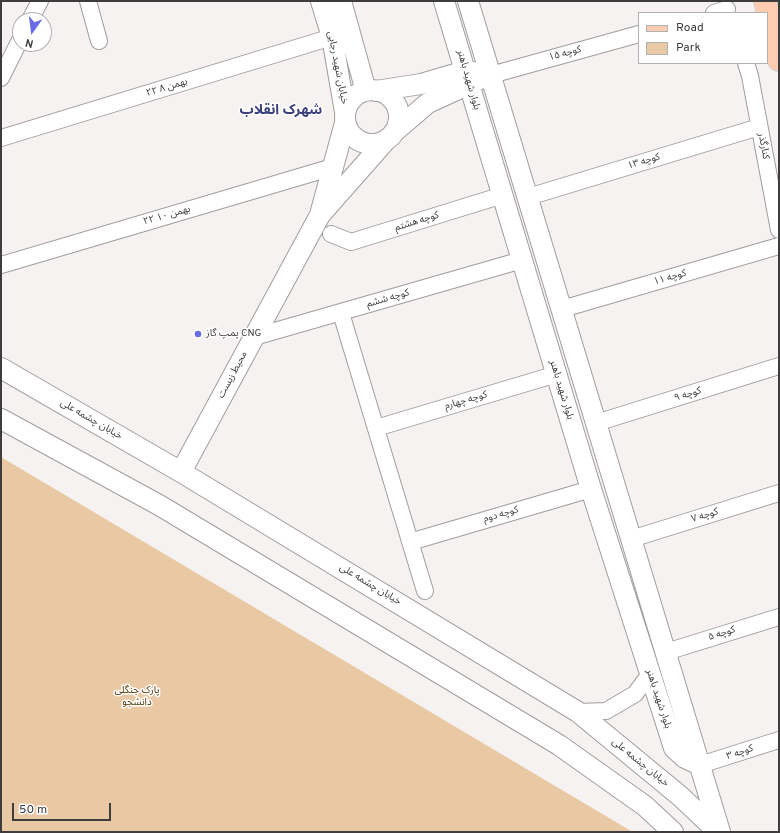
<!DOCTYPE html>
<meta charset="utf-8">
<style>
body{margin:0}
#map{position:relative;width:780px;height:833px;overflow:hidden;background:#f6f2f1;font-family:Overpass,sans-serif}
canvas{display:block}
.frame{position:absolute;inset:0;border:2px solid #3e3c3c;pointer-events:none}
.legend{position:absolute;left:638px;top:12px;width:130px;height:52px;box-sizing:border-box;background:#fff;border:1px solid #b2b1b1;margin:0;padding:5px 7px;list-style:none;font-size:12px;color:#3e3c3c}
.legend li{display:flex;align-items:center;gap:8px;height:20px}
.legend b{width:20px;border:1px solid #b2b1b1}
.north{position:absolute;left:12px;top:12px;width:40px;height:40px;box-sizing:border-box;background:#fff;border:1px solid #b2b1b1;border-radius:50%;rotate:194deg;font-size:11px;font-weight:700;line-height:16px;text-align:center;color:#3e3c3c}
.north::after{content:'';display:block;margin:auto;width:14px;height:18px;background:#696ce6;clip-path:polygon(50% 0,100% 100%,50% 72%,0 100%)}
.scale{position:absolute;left:12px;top:803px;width:99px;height:18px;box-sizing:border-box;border:2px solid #3e3c3c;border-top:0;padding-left:5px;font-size:12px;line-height:14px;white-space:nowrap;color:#3e3c3c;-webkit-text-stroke:3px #fff;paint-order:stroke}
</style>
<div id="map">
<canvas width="780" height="833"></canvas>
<div class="frame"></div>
<ul class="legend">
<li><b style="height:5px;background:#feccb0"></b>Road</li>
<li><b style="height:11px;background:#e9c9a3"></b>Park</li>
</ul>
<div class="north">N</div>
<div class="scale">50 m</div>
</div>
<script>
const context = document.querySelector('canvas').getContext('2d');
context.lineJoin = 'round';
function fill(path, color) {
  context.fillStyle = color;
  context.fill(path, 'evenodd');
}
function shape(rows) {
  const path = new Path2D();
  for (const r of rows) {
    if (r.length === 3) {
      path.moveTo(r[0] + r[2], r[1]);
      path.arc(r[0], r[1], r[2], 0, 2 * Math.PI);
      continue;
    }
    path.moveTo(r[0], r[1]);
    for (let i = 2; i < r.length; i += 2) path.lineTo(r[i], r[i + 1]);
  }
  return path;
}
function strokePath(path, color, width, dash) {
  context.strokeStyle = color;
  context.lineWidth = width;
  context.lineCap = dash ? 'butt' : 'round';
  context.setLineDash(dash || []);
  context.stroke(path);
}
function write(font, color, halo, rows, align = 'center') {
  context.font = font + ' Overpass,"Noto Sans Arabic",sans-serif';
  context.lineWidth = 3;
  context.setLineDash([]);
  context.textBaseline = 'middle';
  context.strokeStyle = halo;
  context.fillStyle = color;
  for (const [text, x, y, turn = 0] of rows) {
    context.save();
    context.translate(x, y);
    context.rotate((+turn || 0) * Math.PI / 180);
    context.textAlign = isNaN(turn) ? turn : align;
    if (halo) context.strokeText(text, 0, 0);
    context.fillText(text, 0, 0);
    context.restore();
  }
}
const green = shape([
 [1,457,631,831,632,832,1,832]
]);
const minor = shape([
 [88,1,99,41],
 [714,13,727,9],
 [30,20,40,1],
 [746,63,750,76,779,230],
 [491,75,639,34],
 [1,78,20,40],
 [1,138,332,37],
 [528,197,759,127],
 [331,234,351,242,503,195],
 [1,265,333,167],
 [562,309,779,246],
 [341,313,425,591],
 [254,337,522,260],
 [596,423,779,366],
 [376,428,557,374],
 [631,539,779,493],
 [410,542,591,489],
 [666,652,779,617],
 [578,712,606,711,635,694,650,674],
 [700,765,779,740]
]);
const tertiary = shape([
 [321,1,332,37,345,112],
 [341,1,366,91],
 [444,1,591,489,674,748,685,758,700,765],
 [468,1,720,832],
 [372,117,27],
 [376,91,421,84,465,71,479,73],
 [394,132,428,103,480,79],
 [321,211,345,123],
 [1,368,181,472,578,712,680,796,718,832],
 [1,419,159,505,559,745,645,806,673,832],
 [181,472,320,215,387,139]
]);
const primary = shape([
 [765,1,779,60]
]);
const markers = [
 [198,334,4,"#696ce6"]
];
const streetNames = [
 ["کوچه ۱۵",565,54,-15],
 ["خیابان شهید رجایی",337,68,79],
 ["بلوار شهید باهنر",468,80,74],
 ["۲۲ بهمن ۸",167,88,-17],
 ["کنارگذر",763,146,79],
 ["کوچه ۱۳",644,162,-17],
 ["۲۲ بهمن ۱۰",167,216,-16],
 ["کوچه هشتم",417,222,-17],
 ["کوچه ۱۱",670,278,-16],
 ["کوچه ششم",388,299,-16],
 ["محیط زیست",233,375,-62],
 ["بلوار شهید باهنر",561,390,73],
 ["کوچه ۹",688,395,-17],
 ["کوچه چهارم",466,401,-16],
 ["خیابان چشمه علی",91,420,30],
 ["کوچه دوم",501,515,-16],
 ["کوچه ۷",705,516,-17],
 ["خیابان چشمه علی",370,585,31],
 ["کوچه ۵",722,634,-17],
 ["بلوار شهید باهنر",658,699,72],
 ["کوچه ۳",740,753,-18],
 ["خیابان چشمه علی",640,763,39]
];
const poiNames = [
 ["پمپ گاز CNG",206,334]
];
const parkNames = [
 ["پارک جنگلی",137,691],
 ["دانشجو",137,703]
];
const districtNames = [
 ["شهرک انقلاب",281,111]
];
fill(green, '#e9c9a3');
strokePath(minor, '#a19d9c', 18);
strokePath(tertiary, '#a19d9c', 22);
strokePath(primary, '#d1d0d0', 24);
strokePath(minor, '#fff', 16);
strokePath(tertiary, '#fff', 20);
strokePath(primary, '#feccb0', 22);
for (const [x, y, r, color] of markers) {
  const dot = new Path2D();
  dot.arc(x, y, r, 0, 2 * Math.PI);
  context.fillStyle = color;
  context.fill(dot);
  strokePath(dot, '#fff', 1.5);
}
write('10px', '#3e3c3c', '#fff', streetNames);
write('10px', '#3e3c3c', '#fff', poiNames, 'left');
write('10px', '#513100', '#fff', parkNames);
write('bold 14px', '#3c407c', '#fff', districtNames);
</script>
